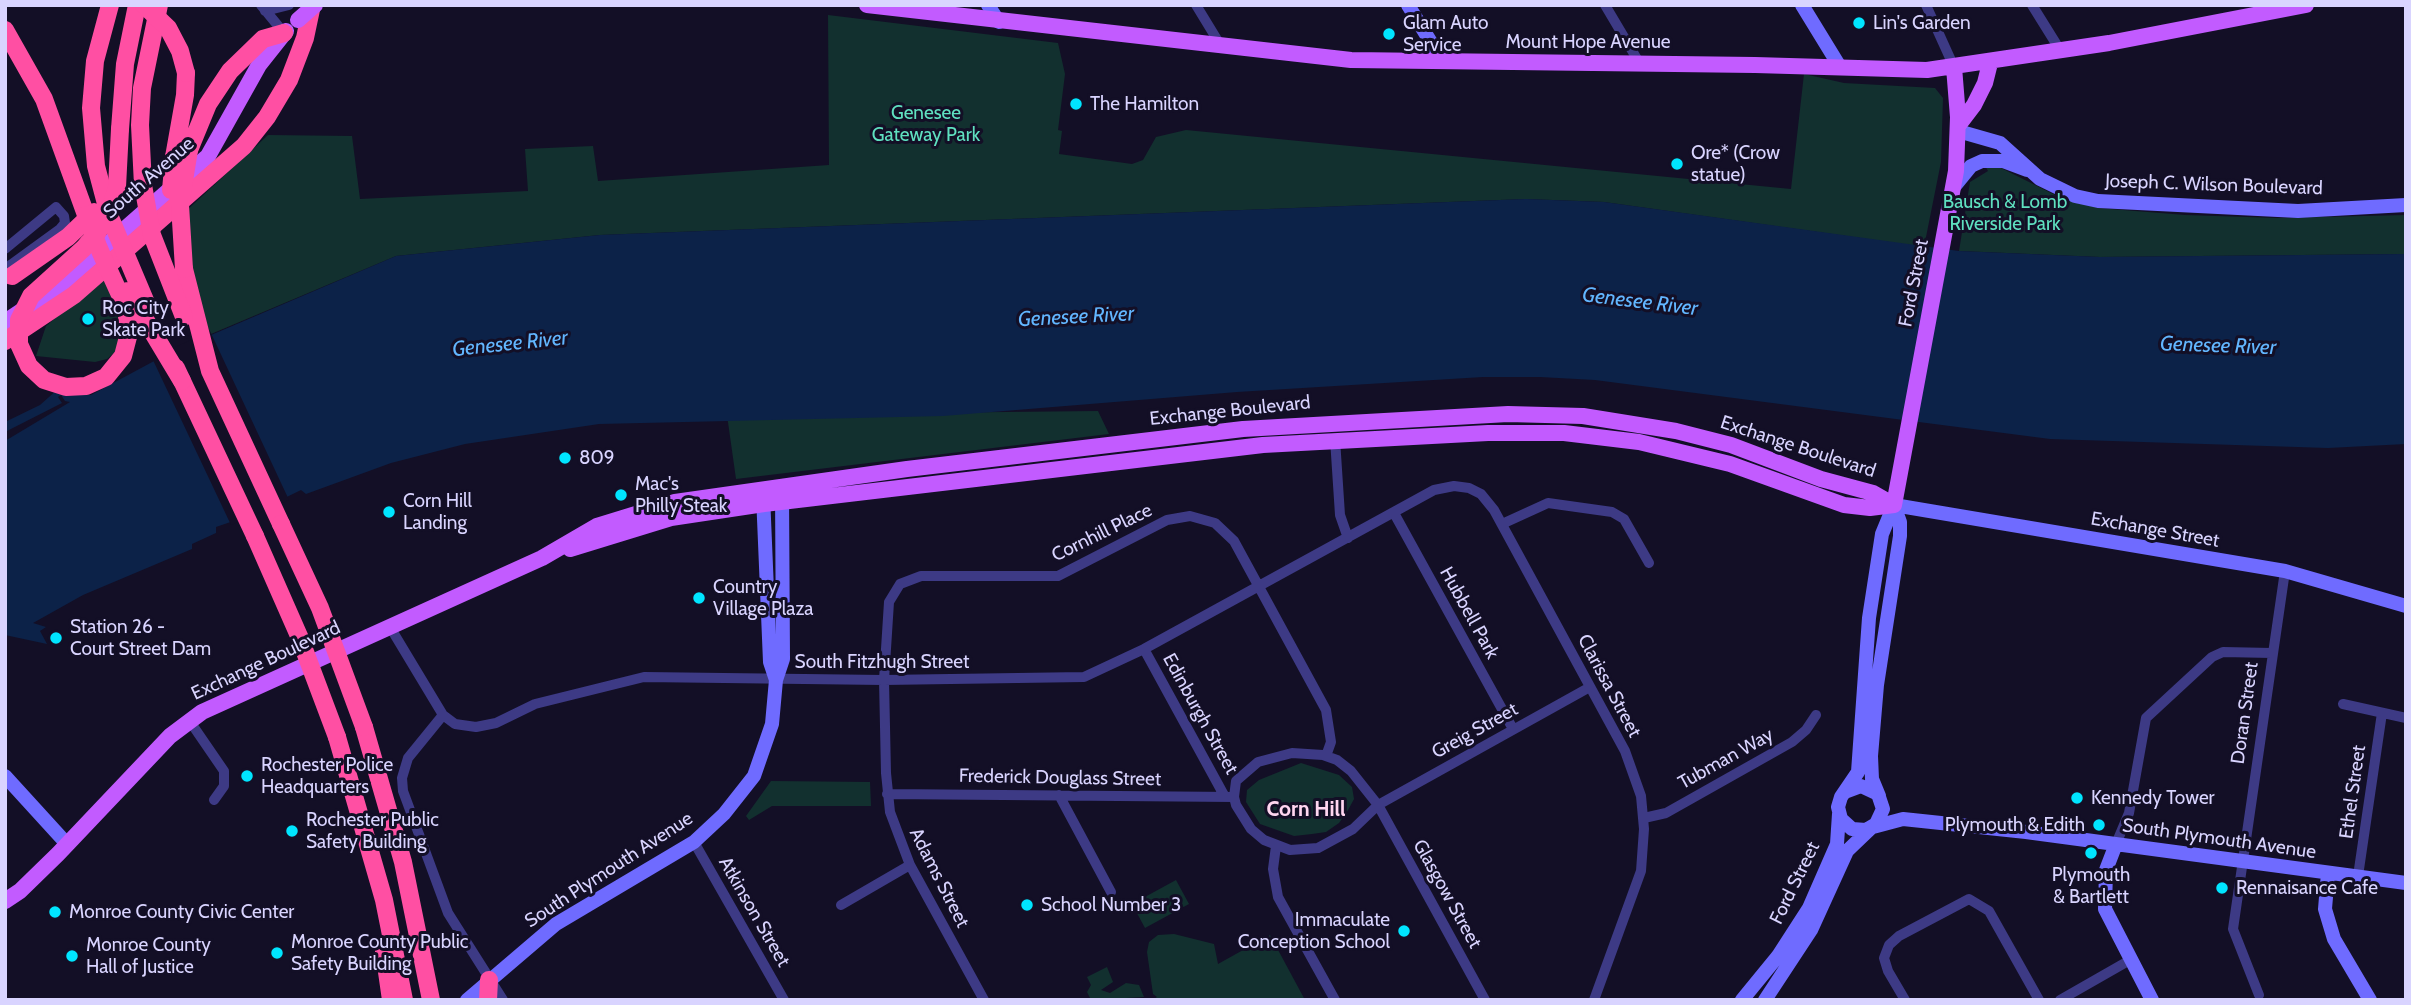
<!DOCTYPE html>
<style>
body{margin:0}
#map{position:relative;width:2411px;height:1005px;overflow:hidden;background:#130f26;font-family:Cabin,sans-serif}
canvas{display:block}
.frame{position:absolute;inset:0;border:7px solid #d9d4ff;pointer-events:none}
</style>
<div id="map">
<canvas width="2411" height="1005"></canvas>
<div class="frame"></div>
</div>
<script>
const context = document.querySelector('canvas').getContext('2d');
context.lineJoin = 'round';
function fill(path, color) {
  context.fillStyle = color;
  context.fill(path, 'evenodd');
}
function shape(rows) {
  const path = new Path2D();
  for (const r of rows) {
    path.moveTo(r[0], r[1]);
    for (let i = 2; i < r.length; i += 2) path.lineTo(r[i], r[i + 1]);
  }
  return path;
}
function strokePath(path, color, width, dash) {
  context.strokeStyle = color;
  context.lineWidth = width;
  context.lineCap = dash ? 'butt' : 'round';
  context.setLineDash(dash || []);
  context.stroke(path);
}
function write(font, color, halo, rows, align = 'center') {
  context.font = font + ' Cabin,sans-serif';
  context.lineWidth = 6;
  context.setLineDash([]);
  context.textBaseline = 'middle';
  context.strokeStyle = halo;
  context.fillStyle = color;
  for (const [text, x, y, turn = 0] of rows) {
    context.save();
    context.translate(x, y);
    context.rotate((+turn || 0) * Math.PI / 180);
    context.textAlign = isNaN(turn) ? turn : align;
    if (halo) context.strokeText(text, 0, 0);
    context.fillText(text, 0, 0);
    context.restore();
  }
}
const green = shape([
 [828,15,1058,43,1065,74,1058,130,1062,131,1059,154,1132,164,1143,160,1156,137,1186,130,1791,189,1804,74,1844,83,1935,88,1943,98,1941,162,1924,247,1604,202,1526,199,600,235,396,256,211,334,199,308,194,287,185,212,268,135,352,136,360,199,528,191,525,149,593,146,598,181,829,165],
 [1991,163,2061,198,2098,208,2185,215,2278,218,2406,215,2406,254,2100,257,1959,251,1970,182,1988,171,1984,164],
 [105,276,122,312,122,332,116,351,107,359,95,362,36,356,46,326],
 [1098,411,1109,434,736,479,727,415],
 [1301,763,1339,775,1352,787,1354,799,1347,812,1339,823,1326,832,1312,834,1294,836,1260,824,1246,802,1247,790,1259,780],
 [771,781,870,782,871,806,772,806,749,820,746,816],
 [1176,880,1189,904,1145,928,1132,904],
 [1174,934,1214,944,1218,964,1270,935,1305,1000,1152,1000,1157,997,1153,994,1147,952,1149,942,1158,935],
 [1107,967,1113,982,1101,990,1110,993,1126,983,1139,985,1144,997,1091,1000,1087,992,1091,985,1087,977]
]);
const water = shape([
 [1526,199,1604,202,1959,251,2100,257,2406,254,2406,444,2328,448,2050,439,1595,380,1540,377,1483,377,1237,392,943,416,599,424,465,444,391,463,306,494,301,490,248,516,216,527,216,533,192,544,192,549,83,595,33,623,46,627,40,631,47,644,5,635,5,441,70,402,65,401,61,395,58,397,62,403,5,432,5,422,40,405,58,389,78,384,84,395,91,395,169,353,396,256,600,235]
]);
const pier = shape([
 [210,331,289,500,231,525,152,358]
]);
const street = shape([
 [261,5,284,33],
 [1196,5,1221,46],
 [1605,5,1640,64],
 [1926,5,1954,67],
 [2032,5,2060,50],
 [265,11,289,5],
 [5,249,56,207,64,216,65,223,60,229,5,269],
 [1335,439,1340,515,1348,538],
 [1394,513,1513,729],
 [1502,524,1548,503,1612,512,1624,519,1649,563],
 [390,627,443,715,455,724,476,727,496,723,535,704,644,677,884,680,1084,677,1144,649,1434,490,1454,486,1469,488,1481,494,1494,510,1625,751,1641,796,1644,829,1641,871,1594,1000],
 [1144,649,1225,797],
 [2343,704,2406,718],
 [443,715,408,758,402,778,403,791,448,913,503,1000],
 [189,720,224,771,224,786,214,800],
 [887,794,1234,797],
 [1059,795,1111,892],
 [1644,818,1666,813,1792,742,1806,730,1816,715],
 [694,842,784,1000],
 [2116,844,2129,813,2146,718,2212,657,2223,652,2272,653],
 [1276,846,1273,869,1278,897,1335,1000],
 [2358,876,2382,713],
 [841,905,910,865],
 [2259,995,2233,929,2285,571],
 [984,1000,910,865,890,812,886,773,884,680,889,602,900,584,921,576,1058,576,1167,520,1190,516,1215,523,1234,541,1326,710,1331,742,1326,756],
 [1485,1000,1378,805,1351,771,1337,760,1323,755,1292,753,1258,762,1236,781,1234,797,1236,805,1251,829,1264,840,1290,850,1318,848,1353,829,1378,805,1590,687],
 [1905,1000,1888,971,1884,958,1889,945,1899,936,1969,899,1989,911,2039,1000],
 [2060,1000,2130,960]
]);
const secondary = shape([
 [988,5,999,22],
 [1408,5,1443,62],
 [1802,5,1840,67],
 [1958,131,2000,143,2040,179,2075,196,2098,201,2298,211,2406,205],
 [1953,188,1971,166,1982,161,2003,161,2027,170],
 [1894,505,2285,571,2406,606],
 [776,680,783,659,782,491],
 [5,776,67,844],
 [1845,792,1861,786,1878,794,1883,809,1876,824,1866,830,1852,829,1841,819,1838,807,1841,797,1858,772,1869,618,1882,534,1894,505],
 [1879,796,1872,779,1871,756,1877,685,1900,536,1900,522,1894,505],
 [1873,827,1903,819,2026,832,2406,883],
 [2116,844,2106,870,2105,909,2152,1000],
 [2328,873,2325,909,2334,939,2370,1000],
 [467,1000,556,924,694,842,724,814,754,776,772,724,776,680,770,662,763,495],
 [1742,1000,1778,956,1809,908,1837,844,1839,814],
 [1765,1000,1811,930,1847,851,1870,829]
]);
const primary = shape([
 [867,5,1351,60,1755,65,1927,70,2109,43,2306,5],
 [1958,126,1974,105,1985,83,1990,63],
 [5,322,62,284,208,156,259,65,286,31],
 [1894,505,1956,171,1958,117,1954,67],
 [570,549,671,518,764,504,1263,445,1488,433,1564,433,1639,442,1730,464,1844,505,1870,508,1894,505],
 [5,901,20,891,58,854,170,736,202,712,542,558,597,526,675,502,907,469,1243,429,1508,414,1583,416,1676,431,1731,445,1821,479,1873,493,1894,505]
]);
const highway = shape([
 [5,30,44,99,86,215],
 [120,129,125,64,137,5],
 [189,150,208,104,230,71,263,39,284,33],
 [174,157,185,95,186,73],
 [143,185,140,125,142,88,159,5],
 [109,215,96,166,91,108,95,61,110,5],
 [184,269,210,371,281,524],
 [5,341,74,295,244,146,267,117,289,80,305,38,312,5],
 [176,368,255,536],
 [364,727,403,862,431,1000],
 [337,737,384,900,404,1000],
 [383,944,391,1000],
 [488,1000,489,980]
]);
const primaryBridge = shape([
 [298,20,315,5]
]);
const highwayBridge = shape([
 [144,5,168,28,180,51,186,73],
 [143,185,152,235,184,317],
 [171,190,174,157],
 [86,215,98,246,101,253,126,308,129,333,123,356,106,377,86,386,66,387,44,380,29,366,19,344,19,320,31,296,84,248,88,243,93,238,97,233,109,213,117,187,120,129],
 [109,215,147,305],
 [184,269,180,205,189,150],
 [12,276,68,237,94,212],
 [128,291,182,381],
 [281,524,320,608,364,727],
 [255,536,299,636,337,737]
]);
const markers = [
 [1859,23,7,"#00e5ff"],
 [1389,34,7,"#00e5ff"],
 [1076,104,7,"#00e5ff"],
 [1677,164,7,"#00e5ff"],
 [88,319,7,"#00e5ff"],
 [565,458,7,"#00e5ff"],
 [621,495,7,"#00e5ff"],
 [389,512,7,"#00e5ff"],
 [699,598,7,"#00e5ff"],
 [56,638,7,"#00e5ff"],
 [247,776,7,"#00e5ff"],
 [2077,798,7,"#00e5ff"],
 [2099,825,7,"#00e5ff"],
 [292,831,7,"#00e5ff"],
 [2091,853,7,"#00e5ff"],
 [2222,888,7,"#00e5ff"],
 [1027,905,7,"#00e5ff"],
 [55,912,7,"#00e5ff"],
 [1404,931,7,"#00e5ff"],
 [277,953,7,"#00e5ff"],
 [72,956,7,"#00e5ff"]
];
const poiNames = [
 ["Glam Auto",1403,23],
 ["Service",1403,45],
 ["Lin's Garden",1873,23],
 ["The Hamilton",1090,104],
 ["Ore* (Crow",1691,153],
 ["statue)",1691,175],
 ["Roc City",102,308],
 ["Skate Park",102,330],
 ["809",579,458],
 ["Mac's",635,484],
 ["Philly Steak",635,506],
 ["Corn Hill",403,501],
 ["Landing",403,523],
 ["Country",713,587],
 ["Village Plaza",713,609],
 ["Station 26 -",70,627],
 ["Court Street Dam",70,649],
 ["Rochester Police",261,765],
 ["Headquarters",261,787],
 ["Kennedy Tower",2091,798],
 ["Rochester Public",306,820],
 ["Safety Building",306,842],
 ["Plymouth & Edith",2085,825,"right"],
 ["Plymouth",2091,875,"center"],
 ["& Bartlett",2091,897,"center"],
 ["Rennaisance Cafe",2236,888],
 ["School Number 3",1041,905],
 ["Monroe County Civic Center",69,912],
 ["Immaculate",1390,920,"right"],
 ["Conception School",1390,942,"right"],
 ["Monroe County Public",291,942],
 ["Safety Building",291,964],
 ["Monroe County",86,945],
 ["Hall of Justice",86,967]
];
const streetNames = [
 ["Mount Hope Avenue",1588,42],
 ["South Avenue",149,178,-41],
 ["Joseph C. Wilson Boulevard",2214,185,2],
 ["Ford Street",1914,283,-79],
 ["Exchange Boulevard",1230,411,-6],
 ["Exchange Boulevard",1798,447,18],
 ["Exchange Street",2155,530,10],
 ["Cornhill Place",1102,533,-26],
 ["Hubbell Park",1469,613,61],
 ["Exchange Boulevard",266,661,-25],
 ["South Fitzhugh Street",882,662],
 ["Clarissa Street",1609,686,62],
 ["Doran Street",2245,713,-82],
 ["Edinburgh Street",1200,714,61],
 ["Greig Street",1475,731,-29],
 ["Tubman Way",1726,759,-29],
 ["Frederick Douglass Street",1060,778,1],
 ["Ethel Street",2353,792,-82],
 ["South Plymouth Avenue",2219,839,8],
 ["South Plymouth Avenue",609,870,-33],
 ["Adams Street",939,878,63],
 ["Ford Street",1795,883,-64],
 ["Glasgow Street",1447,894,61],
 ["Atkinson Street",754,912,60]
];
const parkNames = [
 ["Genesee",926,113],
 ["Gateway Park",926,135],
 ["Bausch & Lomb",2005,202],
 ["Riverside Park",2005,224]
];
const waterNames = [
 ["Genesee River",1640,302,7],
 ["Genesee River",1076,317,-3],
 ["Genesee River",510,344,-6],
 ["Genesee River",2218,346,2]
];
const neighbourhoodNames = [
 ["Corn Hill",1306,810]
];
fill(green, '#12302f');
fill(water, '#0c2248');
fill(pier, '#130f26');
strokePath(street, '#3d3a85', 10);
strokePath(secondary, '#6f6bff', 14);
strokePath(primary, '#c25bff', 16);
strokePath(highway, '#ff4fa3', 18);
strokePath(primaryBridge, '#c25bff', 16);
strokePath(highwayBridge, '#ff4fa3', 18);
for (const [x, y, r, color] of markers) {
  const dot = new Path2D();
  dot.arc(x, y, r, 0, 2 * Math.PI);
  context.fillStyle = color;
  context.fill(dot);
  strokePath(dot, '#130f26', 2.5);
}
write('19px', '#d9d4ff', '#130f26', poiNames, 'left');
write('19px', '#d9d4ff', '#130f26', streetNames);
write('19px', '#5fe0c0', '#130f26', parkNames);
write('italic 21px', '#62b6ff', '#130f26', waterNames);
write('bold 21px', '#ffd6f0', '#130f26', neighbourhoodNames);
</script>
